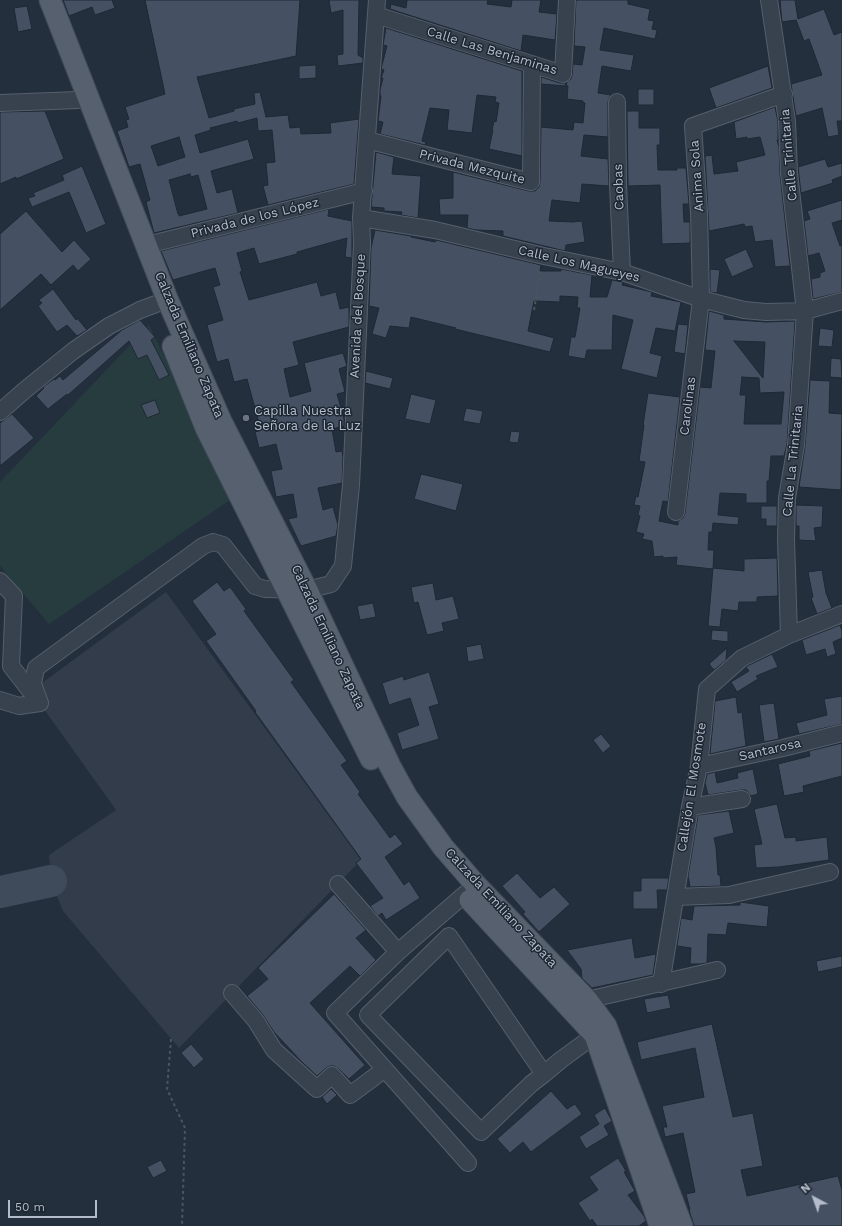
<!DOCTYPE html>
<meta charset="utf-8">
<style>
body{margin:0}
#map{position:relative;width:842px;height:1226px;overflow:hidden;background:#242f3e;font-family:"Work Sans",sans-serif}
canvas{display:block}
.north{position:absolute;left:794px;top:1178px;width:40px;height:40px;-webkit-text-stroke:3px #1d2633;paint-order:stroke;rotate:319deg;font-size:11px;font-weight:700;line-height:16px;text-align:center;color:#b4bcc9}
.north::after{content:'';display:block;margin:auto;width:14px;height:18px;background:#b4bcc9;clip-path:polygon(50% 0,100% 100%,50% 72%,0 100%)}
.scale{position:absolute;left:8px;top:1200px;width:89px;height:18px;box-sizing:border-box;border:2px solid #b4bcc9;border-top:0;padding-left:5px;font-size:12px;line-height:14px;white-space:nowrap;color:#b4bcc9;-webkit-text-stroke:3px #1d2633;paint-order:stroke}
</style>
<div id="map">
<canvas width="842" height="1226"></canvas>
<div class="north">N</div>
<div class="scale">50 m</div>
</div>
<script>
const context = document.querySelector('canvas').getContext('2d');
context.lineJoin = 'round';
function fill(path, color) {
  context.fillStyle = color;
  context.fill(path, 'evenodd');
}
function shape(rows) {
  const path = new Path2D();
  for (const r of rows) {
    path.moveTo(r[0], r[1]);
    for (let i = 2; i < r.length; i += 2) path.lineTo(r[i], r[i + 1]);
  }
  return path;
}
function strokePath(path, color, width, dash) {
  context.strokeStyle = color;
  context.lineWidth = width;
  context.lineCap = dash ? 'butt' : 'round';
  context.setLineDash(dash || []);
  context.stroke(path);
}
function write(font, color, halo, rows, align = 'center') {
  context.font = font + ' "Work Sans",sans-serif';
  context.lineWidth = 3;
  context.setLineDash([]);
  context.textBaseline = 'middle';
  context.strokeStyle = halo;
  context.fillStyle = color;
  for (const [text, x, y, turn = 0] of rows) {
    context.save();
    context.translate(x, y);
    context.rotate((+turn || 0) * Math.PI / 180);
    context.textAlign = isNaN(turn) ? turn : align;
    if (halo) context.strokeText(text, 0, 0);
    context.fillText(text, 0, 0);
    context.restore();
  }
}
const airport = shape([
 [166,592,361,860,179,1048,63,911,51,881,49,855,116,810,31,691]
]);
const green = shape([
 [149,325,233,498,49,624,0,566,0,482]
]);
const taxiway = shape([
 [0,892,51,881]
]);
const building = shape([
 [63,0,112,0,115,8,95,15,92,7,69,16,63,0],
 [145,0,300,0,296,56,197,77,209,118,234,111,234,109,255,104,254,93,260,92,266,117,288,115,290,128,300,127,301,134,331,133,330,123,359,119,354,184,268,205,263,186,268,185,266,163,275,162,272,130,258,131,257,118,238,123,237,121,210,128,211,130,195,135,200,153,248,139,254,159,211,171,217,193,232,189,238,213,154,233,146,202,150,200,140,164,129,167,117,131,128,127,126,120,129,119,125,107,165,94,145,0],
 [179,137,185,157,158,166,151,146,179,137],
 [190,174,191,177,198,175,207,209,179,216,179,214,178,214,169,180,190,174],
 [329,0,359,0,358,55,363,58,363,63,338,66,337,55,343,54,343,10,331,13,329,0],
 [407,0,488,0,487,4,511,7,512,0,541,0,539,12,557,14,555,40,523,35,521,51,390,9,391,4,406,8,407,0],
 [576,0,628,0,628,4,650,9,648,20,654,21,652,29,657,30,655,39,604,28,600,50,634,55,631,71,602,66,598,93,611,95,609,98,608,102,608,137,584,135,581,156,608,159,609,186,582,184,580,203,552,200,549,221,573,222,582,221,585,242,566,245,565,251,503,236,503,231,476,230,467,228,468,215,440,215,439,199,453,198,453,172,529,191,535,191,539,187,540,182,541,127,573,130,574,122,583,123,585,103,583,103,583,101,567,99,568,86,566,86,567,82,571,79,572,75,573,64,582,65,585,47,574,46,576,0],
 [780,0,795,0,798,19,824,9,834,35,842,32,842,121,837,121,839,135,828,137,822,108,796,116,791,84,822,75,809,39,804,41,796,20,782,22,780,0],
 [27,6,32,29,18,32,14,8,27,6],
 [386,28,522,71,522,156,489,149,493,130,492,130,494,121,496,122,499,103,495,102,496,97,477,95,472,133,447,130,449,110,430,108,422,141,426,142,425,145,380,134,383,122,378,121,381,96,380,95,380,90,383,78,381,78,384,70,381,69,382,65,387,46,383,45,386,28],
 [316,65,316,78,299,79,299,66,316,65],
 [768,66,772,88,716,108,709,88,768,66],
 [541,77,560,83,566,83,565,86,541,84,541,77],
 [638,89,654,89,654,105,638,105,638,89],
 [775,107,778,122,778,140,777,140,779,147,780,174,790,266,775,267,772,240,755,242,752,226,745,227,744,224,709,231,705,156,712,155,714,174,738,171,736,162,765,155,760,137,747,139,747,137,736,139,734,122,775,107],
 [45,111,64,159,16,179,16,177,0,184,0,112,45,111],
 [627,111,639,111,639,128,660,128,660,145,657,145,658,170,677,170,677,168,686,168,689,204,683,204,684,222,690,222,690,243,662,244,660,185,628,186,627,111],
 [376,152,394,157,392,174,421,176,418,218,401,215,402,212,384,211,384,208,371,207,376,152],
 [825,159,828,167,842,163,842,176,832,180,833,183,801,193,798,167,825,159],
 [82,166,106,224,86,233,69,192,32,207,28,198,35,196,33,193,64,180,62,175,82,166],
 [842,200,842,220,832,223,840,246,842,245,842,292,813,299,811,279,820,277,820,273,825,271,819,253,808,256,804,221,810,219,807,211,842,200],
 [329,209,328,216,352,221,352,258,345,257,347,238,297,252,297,254,259,264,254,248,237,253,242,271,240,272,249,300,317,282,321,296,336,292,340,309,349,307,349,327,293,342,299,365,284,369,290,397,311,391,304,363,343,353,347,366,339,369,345,392,337,394,344,419,344,426,332,429,336,452,342,451,343,457,342,483,318,488,323,510,333,507,338,525,336,536,301,546,288,519,297,517,293,494,276,497,271,471,282,469,276,444,259,448,255,432,261,430,247,379,234,382,228,359,217,362,207,325,223,320,213,287,220,285,215,268,173,280,161,251,329,209],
 [26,211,62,252,74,240,91,259,78,271,73,265,51,285,41,274,0,310,0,234,26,211],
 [375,230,411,236,411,237,435,242,436,240,541,265,540,271,561,271,561,269,592,275,590,297,607,297,612,280,623,282,622,285,652,292,651,296,681,302,675,331,656,328,650,353,662,356,657,378,621,369,633,320,613,315,612,350,587,350,585,359,568,356,571,337,575,337,580,308,577,308,578,297,560,296,560,302,534,301,528,331,554,338,550,352,455,329,456,328,411,317,409,328,390,326,386,338,372,334,379,308,369,306,371,248,375,230],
 [746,249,754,267,732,277,724,259,746,249],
 [710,269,720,270,717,293,710,292,710,269],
 [53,289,76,320,77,318,87,330,77,336,67,325,57,332,38,306,42,303,39,300,53,289],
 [709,311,724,315,724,319,766,322,795,321,787,444,784,456,771,456,769,481,767,481,767,503,746,503,746,494,720,493,718,515,739,517,738,525,713,523,712,532,709,532,708,550,714,550,713,569,676,565,677,557,663,558,663,556,654,557,652,541,642,539,644,534,636,532,640,516,638,515,640,506,634,505,636,496,638,497,645,462,639,461,644,425,643,425,648,393,680,397,668,502,663,501,659,521,678,525,678,521,683,518,685,513,700,387,711,388,715,351,705,350,709,311],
 [734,341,765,342,763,378,759,373,734,341],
 [742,377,759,378,760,393,784,392,781,424,744,424,746,395,740,395,742,377],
 [140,320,155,337,151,340,169,375,159,380,147,355,138,359,129,341,68,395,67,394,48,409,36,396,44,388,43,387,54,379,55,380,60,376,63,380,122,330,140,320],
 [678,324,688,325,685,354,674,352,678,324],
 [820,328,834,330,832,347,818,346,820,328],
 [831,358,841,359,842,378,830,377,831,358],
 [366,371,393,378,390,389,365,383,366,371],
 [810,380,830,381,829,413,842,414,841,490,799,487,805,446,810,380],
 [411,394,436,400,430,424,405,419,411,394],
 [155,400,160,413,147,418,141,405,155,400],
 [466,408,483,411,480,424,463,421,466,408],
 [12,414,34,438,0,466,0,423,12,414],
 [511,431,520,432,518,443,509,442,511,431],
 [421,474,463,484,456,511,414,499,421,474],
 [796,505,823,506,822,527,814,528,816,541,799,540,799,526,796,526,796,505],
 [761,506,777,506,777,526,766,526,766,519,761,519,761,506],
 [777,558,778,596,757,597,757,602,739,602,738,611,722,609,720,627,708,626,713,568,744,571,744,559,777,558],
 [822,570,826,593,832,608,817,614,811,598,813,597,808,572,822,570],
 [217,582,224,591,230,587,246,609,244,611,294,680,291,682,347,761,341,765,360,792,358,794,390,838,395,834,403,844,385,857,404,885,409,881,420,898,386,920,382,913,378,916,370,906,383,898,356,863,361,859,255,712,256,711,206,641,216,634,192,601,217,582],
 [433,583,436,600,453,596,459,619,442,623,444,631,427,635,418,602,414,603,411,587,433,583],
 [373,603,376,617,360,620,357,606,373,603],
 [840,625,842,631,842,638,833,642,836,654,827,657,825,649,806,655,802,640,840,625],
 [712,630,728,631,728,642,711,640,712,630],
 [481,644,484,659,468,662,466,647,481,644],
 [727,648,726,660,714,670,709,664,727,648],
 [772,654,778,667,756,676,758,679,737,692,731,682,749,671,746,667,747,666,772,654],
 [429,672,439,704,429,707,439,739,402,750,397,733,419,725,410,698,389,705,382,683,403,676,404,680,429,672],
 [842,696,842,724,799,734,796,723,827,715,824,699,842,696],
 [736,697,738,713,742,712,746,746,710,754,715,701,736,697],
 [774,703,779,739,764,742,759,705,774,703],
 [601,734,611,746,603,753,593,740,601,734],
 [842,743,842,776,803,786,804,792,784,796,778,764,810,756,809,751,842,743],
 [753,769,758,794,751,796,746,790,741,790,708,795,705,783,707,774,715,772,717,783,738,778,737,773,753,769],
 [777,804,785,838,796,837,796,841,827,837,829,860,779,867,756,868,754,845,762,844,754,809,777,804],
 [729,811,734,833,714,838,716,847,718,875,720,875,721,886,690,887,688,876,698,815,729,811],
 [517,873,540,898,554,887,570,904,539,932,523,914,525,912,502,886,517,873],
 [641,878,669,878,667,890,657,890,658,909,633,909,633,891,641,891,641,878],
 [334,894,366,930,356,938,376,960,360,976,350,966,310,1003,365,1065,349,1079,339,1069,334,1066,330,1066,326,1068,317,1076,301,1061,274,1032,263,1015,247,996,268,979,258,968,334,894],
 [740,902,769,906,767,927,728,923,726,935,708,934,707,963,700,964,690,964,691,948,677,946,681,918,692,920,694,906,740,905,740,902],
 [632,938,635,958,656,954,653,975,592,988,582,978,581,969,567,950,632,938],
 [842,956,842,967,818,972,816,961,842,956],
 [668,995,671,1008,647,1013,644,999,668,995],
 [712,1024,733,1117,753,1113,763,1166,741,1170,747,1196,838,1176,842,1190,842,1226,694,1226,689,1210,690,1210,686,1194,695,1192,683,1133,665,1137,663,1127,667,1127,662,1106,704,1097,695,1048,641,1060,637,1042,712,1024],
 [191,1044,204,1059,194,1068,181,1053,191,1044],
 [331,1089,337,1095,327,1104,322,1097,331,1089],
 [551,1091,567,1109,575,1104,582,1114,531,1152,523,1142,510,1153,497,1139,551,1091],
 [605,1108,612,1121,604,1126,609,1135,586,1149,579,1137,599,1124,594,1115,605,1108],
 [618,1158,626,1171,624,1172,635,1191,628,1195,644,1216,646,1221,639,1226,597,1226,592,1219,590,1221,578,1203,598,1190,589,1177,618,1158],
 [161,1160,167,1171,153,1178,147,1167,161,1160]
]);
const path = shape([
 [534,310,541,269],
 [171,1039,167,1089,185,1128,182,1226]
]);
const minor = shape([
 [769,0,787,121,789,173,805,311,796,445,787,498,786,539,789,635],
 [376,15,563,74,567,0],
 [617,102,618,185,622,272],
 [0,103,78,100],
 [367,140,531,182,532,64],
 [361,218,435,230,544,256,622,272,701,299,744,310,766,312,805,311,842,301],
 [147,245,364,191],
 [0,412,25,390,73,351,109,326,140,310,156,304],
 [676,512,701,299,699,212,693,126,784,94],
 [0,581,14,596,11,666,35,697],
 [0,700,19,706,40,703],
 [40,703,33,684,36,668,203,546,213,542,223,545,255,586,265,589,307,590,331,584,343,566,351,485,362,243,361,218,377,0],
 [699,766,783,748,842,733],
 [690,807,742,799],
 [338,884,398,952,465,894],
 [675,897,729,895,830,872],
 [398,952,335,1013,468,1163],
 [661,984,690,807,699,766,707,689,742,658,789,635,842,614],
 [232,993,256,1021,274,1050,317,1089,332,1075,350,1095,385,1069],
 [587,1000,717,970],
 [544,1074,449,936,368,1015,481,1132,531,1084,544,1074,562,1059,595,1035]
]);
const major = shape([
 [50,0,168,301,221,421,307,590,390,766,407,797,443,847,476,885,587,1000,606,1026,682,1226],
 [173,346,206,428,371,759],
 [470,900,595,1035,660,1226]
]);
const markers = [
 [246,418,4,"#6b7280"]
];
const streetNames = [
 ["Calle Las Benjaminas",492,51,17],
 ["Calle Trinitaria",789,155,-95],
 ["Privada Mezquite",472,167,14],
 ["Anima Sola",697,176,-94],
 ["Caobas",619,187,-92],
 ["Privada de los López",255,218,-14],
 ["Calle Los Magueyes",579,264,13],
 ["Avenida del Bosque",358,316,-87],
 ["Calzada Emiliano Zapata",189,345,67],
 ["Carolinas",688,406,-83],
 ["Calle La Trinitaria",793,461,-84],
 ["Calzada Emiliano Zapata",328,637,65],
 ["Santarosa",770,750,-13],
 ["Callejón El Mosmote",692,787,-81],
 ["Calzada Emiliano Zapata",501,908,47]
];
const poiNames = [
 ["Capilla Nuestra",254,411],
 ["Señora de la Luz",254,426]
];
fill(airport, '#323c4b');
fill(green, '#263c3f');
strokePath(taxiway, '#3f4a5a', 32);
fill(building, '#455162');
strokePath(building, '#1f2835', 1);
strokePath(minor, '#565f6c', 18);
strokePath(major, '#414a57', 23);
strokePath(path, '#44595c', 2, [3, 3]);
strokePath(minor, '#38414e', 16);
strokePath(major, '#56606e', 21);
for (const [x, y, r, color] of markers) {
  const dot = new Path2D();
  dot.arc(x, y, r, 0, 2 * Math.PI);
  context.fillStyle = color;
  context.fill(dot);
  strokePath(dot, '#1d2633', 1.5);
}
write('13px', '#b4bcc9', '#1d2633', streetNames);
write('13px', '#b4bcc9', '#1d2633', poiNames, 'left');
</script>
